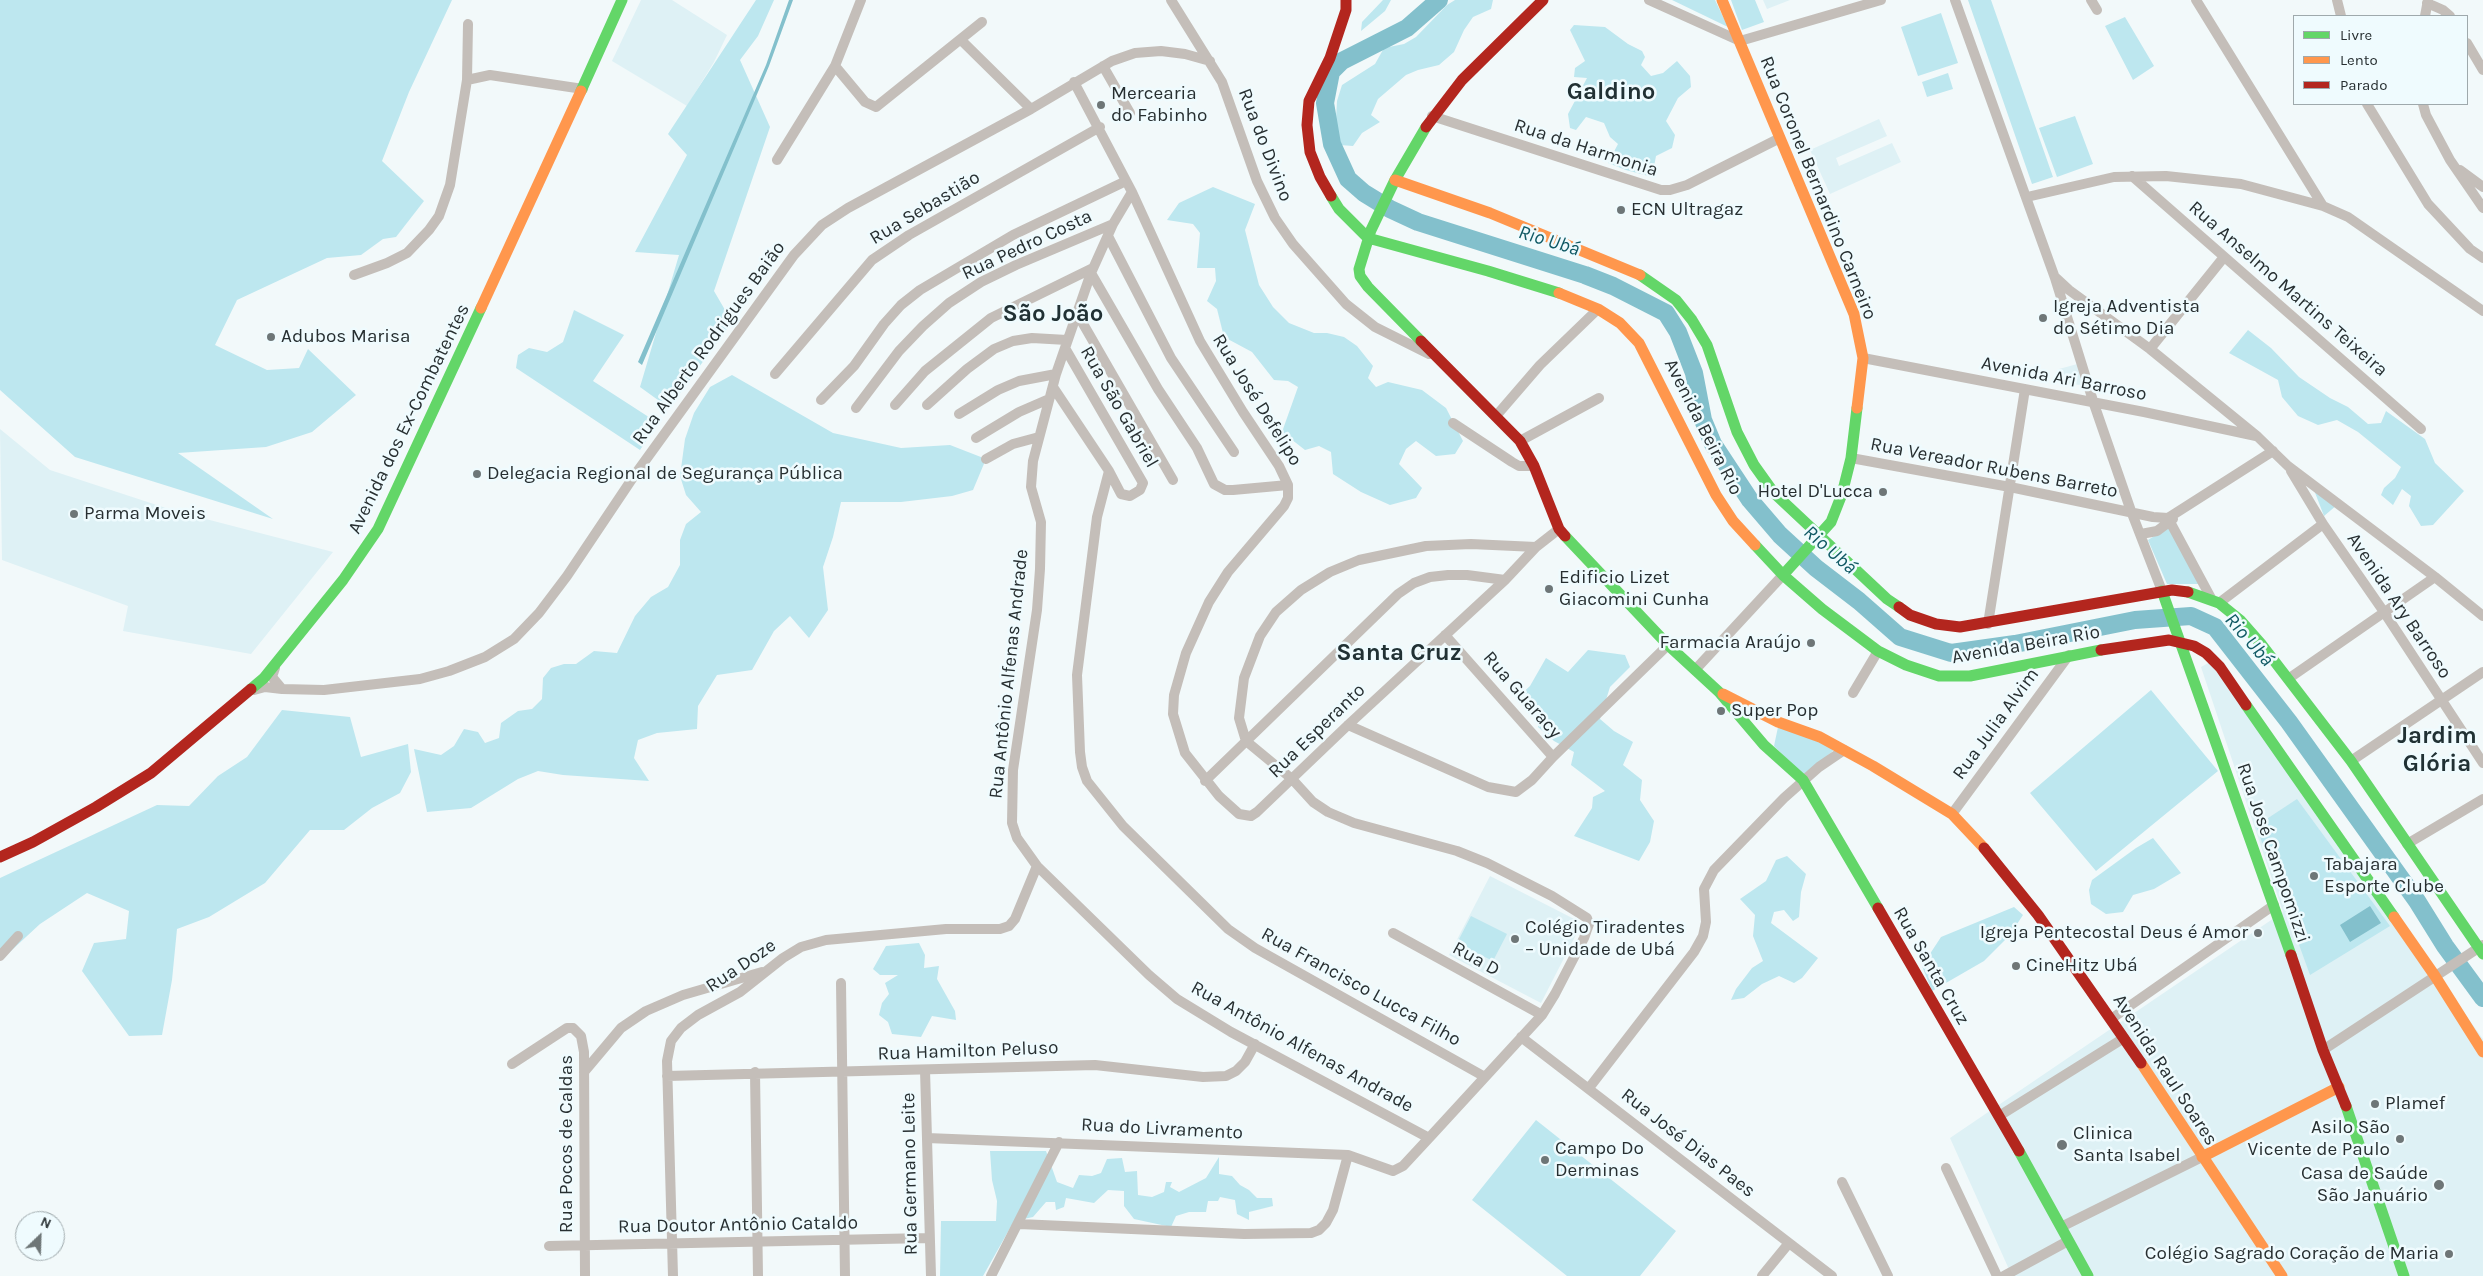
<!DOCTYPE html>
<meta charset="utf-8">
<style>
body{margin:0}
#map{position:relative;width:2483px;height:1276px;overflow:hidden;background:#f2f9fa;font-family:Karla,sans-serif}
canvas{display:block}
.legend{position:absolute;left:2293px;top:15px;width:175px;height:90px;box-sizing:border-box;background:#effbfe;border:1px solid #9fa9ac;margin:0;padding:6px 9px;list-style:none;font-size:15px;color:#272f31}
.legend li{display:flex;align-items:center;gap:10px;height:25px}
.legend b{width:25px;border:1px solid #9fa9ac}
.north{position:absolute;left:15px;top:1211px;width:50px;height:50px;box-sizing:border-box;background:#effbfe;border:1px solid #9fa9ac;border-radius:50%;rotate:24deg;font-size:14px;font-weight:700;line-height:20px;text-align:center;color:#272f31}
.north::after{content:'';display:block;margin:auto;width:18px;height:22px;background:#6e7677;clip-path:polygon(50% 0,100% 100%,50% 72%,0 100%)}
</style>
<div id="map">
<canvas width="2483" height="1276"></canvas>
<ul class="legend">
<li><b style="height:6px;background:#63d668"></b>Livre</li>
<li><b style="height:6px;background:#ff974d"></b>Lento</li>
<li><b style="height:6px;background:#b3261e"></b>Parado</li>
</ul>
<div class="north">N</div>
</div>
<script>
const context = document.querySelector('canvas').getContext('2d');
context.lineJoin = 'round';
function fill(path, color) {
  context.fillStyle = color;
  context.fill(path, 'evenodd');
}
function shape(rows) {
  const path = new Path2D();
  for (const r of rows) {
    path.moveTo(r[0], r[1]);
    for (let i = 2; i < r.length; i += 2) path.lineTo(r[i], r[i + 1]);
  }
  return path;
}
function strokePath(path, color, width, dash) {
  context.strokeStyle = color;
  context.lineWidth = width;
  context.lineCap = dash ? 'butt' : 'round';
  context.setLineDash(dash || []);
  context.stroke(path);
}
function write(font, color, halo, rows, align = 'center') {
  context.font = font + ' Karla,sans-serif';
  context.lineWidth = 5;
  context.setLineDash([]);
  context.textBaseline = 'middle';
  context.strokeStyle = halo;
  context.fillStyle = color;
  for (const [text, x, y, turn = 0] of rows) {
    context.save();
    context.translate(x, y);
    context.rotate((+turn || 0) * Math.PI / 180);
    context.textAlign = isNaN(turn) ? turn : align;
    if (halo) context.strokeText(text, 0, 0);
    context.fillText(text, 0, 0);
    context.restore();
  }
}
const built = shape([
 [641,0,672,0,727,35,714,62,687,106,612,61],
 [1763,0,1790,0,1767,9],
 [1879,119,1887,136,1836,158,1839,166,1892,143,1901,162,1830,194,1810,150],
 [2081,363,2087,386,2057,382,2059,369],
 [0,429,50,470,175,511,333,552,251,654,123,631,128,606,2,560],
 [2210,662,2483,1039,2483,1276,2012,1276,1950,1138,2283,912,2201,667],
 [1490,876,1582,923,1541,1003,1449,955]
]);
const green = shape([
 [0,0,452,0,409,92,382,161,424,201,396,237,383,239,361,255,327,258,237,300,215,345,267,370,299,368,308,349,356,395,312,432,266,447,178,453,273,519,75,457,0,390],
 [756,0,774,0,758,36,740,60,770,127,714,291,732,322,669,408,640,387,679,255,635,252,687,155,668,134],
 [1383,0,1391,0,1385,11,1361,31,1362,22],
 [1455,0,1493,0,1491,9,1473,17,1464,30,1454,52,1439,65,1418,70,1406,75,1378,99,1371,115,1380,122,1362,133,1353,146,1340,145,1336,119,1337,101,1342,85,1375,64,1384,48,1404,44,1416,37,1447,5],
 [1672,0,1715,0,1728,27],
 [1731,0,1755,0,1764,22,1742,30],
 [1968,0,1991,0,2053,177,2032,184],
 [1941,13,1958,63,1918,76,1901,27],
 [2125,17,2154,66,2133,80,2105,26],
 [1574,25,1605,27,1628,44,1642,51,1645,57,1641,65,1651,76,1663,73,1677,61,1690,76,1691,87,1678,98,1666,121,1675,135,1672,148,1656,156,1652,177,1626,170,1608,163,1618,144,1610,137,1604,123,1586,117,1576,130,1570,128,1568,114,1587,78,1574,77,1575,68,1585,61,1570,30],
 [1948,73,1953,89,1927,97,1922,82],
 [2075,116,2093,164,2057,177,2039,128],
 [1213,187,1255,204,1245,230,1259,285,1273,307,1289,323,1314,333,1327,333,1344,337,1357,346,1373,366,1368,378,1376,387,1388,382,1422,390,1446,408,1463,441,1455,454,1436,456,1416,441,1406,449,1399,464,1422,488,1416,498,1390,505,1361,492,1333,474,1331,452,1319,446,1305,450,1282,432,1298,387,1288,381,1274,380,1252,352,1224,337,1217,309,1207,301,1216,281,1215,268,1197,268,1200,233,1193,224,1167,220,1179,203],
 [574,310,624,335,593,381,658,423,640,450,516,368,518,355,529,348,547,352,563,342],
 [2248,330,2271,348,2299,377,2330,398,2348,407,2368,424,2381,423,2386,411,2425,439,2435,463,2464,491,2433,525,2421,526,2409,506,2411,496,2402,489,2393,505,2381,495,2384,488,2395,478,2401,467,2358,432,2337,420,2318,425,2298,416,2282,397,2278,380,2229,353],
 [732,375,833,433,901,448,950,445,986,459,973,490,952,496,901,502,841,502,833,537,823,567,828,610,809,638,790,616,774,631,752,670,717,675,698,706,697,729,657,733,638,740,634,758,649,781,563,775,538,771,518,779,471,808,427,812,414,749,441,755,454,746,464,729,478,732,485,743,499,738,501,723,518,711,532,709,542,699,543,678,551,668,564,664,576,664,594,651,617,653,635,616,651,597,668,587,680,565,680,540,686,524,701,512,686,495,680,476,685,439,694,413,710,387],
 [2314,490,2337,505,2324,516],
 [2169,527,2201,584,2167,584,2148,540],
 [1588,650,1625,655,1630,667,1610,687,1600,719,1614,731,1633,742,1623,765,1642,780,1640,800,1654,821,1650,842,1639,861,1574,836,1592,808,1593,797,1605,791,1571,765,1574,752,1554,741,1538,727,1538,712,1533,701,1516,699,1530,686,1546,658,1568,672],
 [2151,690,2218,771,2096,871,2030,793],
 [282,710,350,717,361,757,408,744,411,772,400,793,372,808,344,830,310,830,265,883,209,917,177,929,172,980,162,1035,129,1036,82,971,94,943,126,939,129,911,87,893,40,924,0,961,0,878,157,805,189,806,218,776,247,757],
 [1778,727,1836,748,1804,777,1774,746],
 [2297,799,2390,926,2310,975,2256,826],
 [2153,838,2181,873,2154,889,2133,895,2123,912,2106,914,2091,904,2089,890,2092,880,2136,848],
 [1787,856,1806,874,1801,892,1799,917,1793,921,1784,910,1774,912,1771,923,1818,958,1802,978,1794,983,1779,976,1762,984,1744,998,1731,1000,1736,989,1752,968,1763,961,1753,936,1755,915,1740,899,1766,881,1776,860],
 [2014,907,2023,915,2009,936,1984,961,1932,991,1922,966,1941,937],
 [1471,916,1507,934,1493,961,1457,943],
 [919,943,925,955,924,968,939,966,937,979,955,1011,956,1020,932,1016,921,1037,892,1034,888,1022,879,1015,882,1003,889,994,885,983,898,975,880,975,873,969,886,946],
 [1536,1120,1676,1231,1640,1276,1567,1276,1472,1200],
 [990,1151,1046,1151,1057,1182,1073,1188,1079,1175,1092,1176,1101,1173,1107,1159,1122,1158,1125,1172,1137,1171,1138,1195,1152,1197,1164,1192,1166,1182,1172,1182,1170,1187,1179,1192,1206,1178,1219,1157,1219,1174,1232,1176,1240,1185,1249,1190,1257,1198,1272,1198,1273,1206,1249,1212,1249,1220,1237,1214,1235,1200,1220,1197,1218,1201,1208,1201,1206,1212,1189,1212,1176,1216,1171,1227,1134,1219,1124,1206,1124,1191,1108,1190,1094,1203,1066,1198,1064,1207,1056,1210,1055,1202,1046,1202,1033,1217,1014,1221,983,1276,940,1276,941,1221,996,1221,997,1201,992,1180]
]);
const water = shape([
 [789,0,793,0,769,66,642,365,638,362,766,65],
 [2370,906,2381,923,2350,942,2340,925]
]);
const river = shape([
 [1439,0,1407,28,1342,61,1331,72,1325,103,1332,144,1348,179,1364,193,1390,209,1418,222,1585,275,1613,286,1666,313,1678,332,1694,373,1703,420,1713,444,1750,500,1780,535,1816,568,1859,601,1900,637,1951,653,2015,644,2135,620,2191,616,2215,627,2289,722,2417,901,2445,946,2483,998]
]);
const street = shape([
 [1171,0,1222,82,1257,181,1275,218,1293,244,1346,304,1375,327,1429,354],
 [1649,0,1740,41,1881,0],
 [1955,0,2055,278,2094,404,2131,511,2162,591],
 [2091,0,2097,10],
 [2196,0,2323,206],
 [2337,0,2341,16],
 [2427,3,2443,10,2450,16],
 [2425,16,2428,0],
 [961,40,1031,109],
 [2467,43,2483,70],
 [835,66,865,102,876,107,982,22],
 [1103,66,1130,113],
 [467,80,468,24],
 [1074,82,1132,192,1200,341,1243,412,1279,466,1288,485,1288,498,1284,506,1228,572,1209,602,1186,653,1174,695,1173,714,1185,753,1219,796,1239,814,1251,816,1257,812,1348,725,1505,580,1536,547],
 [2367,104,2428,204,2470,249,2483,258],
 [2423,104,2426,115,2450,160,2483,208],
 [1432,116,1661,190,1670,190,1687,185,1780,138],
 [777,160,835,66,861,0],
 [2460,170,2483,187],
 [2132,176,2421,429],
 [1132,192,1113,224,1091,273,1056,374,1033,461,1031,487,1041,522,1040,569,1037,610,1013,770,1012,823,1017,838,1037,866,1149,975,1177,999,1231,1032,1429,1138,1542,1015,1555,994,1584,938,1589,924,1587,918,1552,896,1487,863,1457,851,1354,823,1328,812,1313,802,1292,779,1246,741,1239,718,1244,678,1260,636,1276,612,1301,590,1330,572,1359,560,1426,546,1471,544,1536,547,1559,529],
 [2027,197,2114,177,2166,176,2241,184,2323,206,2348,217,2483,311],
 [1108,236,1171,358,1234,452],
 [1091,273,1158,389,1197,448,1214,484,1225,490,1233,490,1288,485],
 [354,275,387,263,407,253,429,230,439,216,450,185,467,80,490,75,583,89],
 [2056,278,2069,290,2150,349,2258,437,2288,466,2435,577,2483,616],
 [1078,315,1173,480],
 [2150,349,2224,257],
 [1863,358,2144,412,2256,436],
 [775,374,872,260,909,235,1100,127],
 [1053,387,1109,471,1121,494,1130,496,1140,490,1143,483,1065,348],
 [821,400,854,366,884,324,901,305,920,290,1013,235,1126,181],
 [895,405,925,371,991,318,1093,268],
 [927,405,967,369,994,349,1013,341,1032,338,1067,340],
 [856,408,899,351,923,326,949,303,981,282,1016,265,1113,224],
 [959,414,998,390,1019,381,1056,374],
 [1496,416,1540,365,1598,309],
 [1453,423,1512,462,1519,466,1534,466],
 [976,438,1019,412,1049,399],
 [1520,441,1599,398],
 [1851,458,2010,487,2153,517,2168,518,2273,451],
 [986,459,1013,444,1039,437],
 [1109,471,1097,517,1077,675,1080,752,1082,767,1087,781,1123,826,1228,929,1255,948,1485,1077],
 [2291,471,2323,524,2384,612,2483,763],
 [2168,518,2211,598],
 [2141,534,2157,531,2173,519],
 [2219,603,2323,524],
 [1988,624,2025,389],
 [1445,635,1553,757],
 [1695,670,1783,575],
 [2288,679,2435,577],
 [282,689,324,690,420,679,449,671,485,657,514,639,539,613,567,576,634,476,794,255,822,225,848,208,1031,109,1112,61,1135,53,1161,51,1185,54,1210,61],
 [254,690,265,687,282,689,272,677,275,668],
 [1853,693,1878,651],
 [1348,725,1488,787,1516,792,1532,780,1553,757,1668,645],
 [2351,761,2483,672],
 [1205,781,1398,594,1414,583,1430,577,1448,575,1467,575,1505,580],
 [1952,814,2069,655],
 [2407,844,2483,799],
 [1393,933,1542,1015],
 [0,956,18,936],
 [841,983,845,1276],
 [2111,1019,2274,905],
 [1521,1037,1832,1276],
 [2323,1050,2483,945],
 [512,1064,567,1028,573,1028,581,1036,584,1052,585,1276],
 [925,1070,931,1276],
 [584,1072,621,1028,646,1011,683,995,762,972],
 [755,1072,758,1276],
 [667,1076,1095,1065,1203,1077,1226,1076,1236,1071,1245,1062,1255,1044],
 [1589,1088,1694,952,1703,936,1706,922,1704,889,1714,870,1784,798,1819,767,1844,750],
 [1999,1116,2124,1038],
 [927,1138,1348,1155,1393,1171,1403,1166,1429,1138],
 [1946,1168,1997,1276],
 [1842,1182,1888,1276],
 [1019,1224,1244,1234,1311,1233,1319,1230,1326,1223,1333,1210,1348,1155],
 [2061,1227,2202,1157],
 [549,1246,928,1238],
 [673,1276,667,1061,671,1041,681,1028,698,1015,740,992,783,958,801,947,826,940,946,929,1000,929,1009,926,1015,919,1037,866],
 [991,1276,1059,1142],
 [1762,1276,1789,1243],
 [2004,1276,2068,1241]
]);
const fast = shape([
 [581,91,622,0],
 [1331,196,1339,209,1368,238,1488,271,1559,293],
 [1640,275,1676,300,1692,320,1707,345,1737,432,1754,465,1774,493,1887,599,1899,607],
 [1421,341,1368,287,1360,276,1359,269,1371,230,1395,180,1426,127],
 [1565,536,1668,645,1719,692,1764,745,1803,780,1878,908],
 [1755,545,1783,575,1822,609,1878,651,1906,665,1939,676,1970,676,2101,650],
 [1783,575,1831,522,1842,494,1851,458,1857,408],
 [2162,591,2291,955],
 [2188,592,2219,603,2240,620,2262,645,2351,761,2483,954],
 [251,689,264,678,343,580,378,529,481,308],
 [2246,705,2394,917],
 [2346,1106,2404,1276],
 [2019,1151,2088,1276]
]);
const slow = shape([
 [1722,0,1854,314,1863,358,1857,408],
 [1395,180,1490,213,1640,275],
 [1559,293,1598,309,1620,323,1639,343,1716,495,1733,521,1755,545],
 [481,308,581,91],
 [1723,694,1778,722,1820,737,1873,766,1952,814,1984,848],
 [2394,917,2435,976,2483,1052],
 [2141,1063,2282,1276],
 [2202,1157,2339,1087]
]);
const jam = shape([
 [1426,127,1462,80,1543,0],
 [1331,196,1320,177,1310,152,1307,125,1309,101,1330,58,1346,10,1346,0],
 [1421,341,1520,441,1534,466,1559,529,1565,536],
 [1899,607,1910,615,1936,624,1960,627,2172,590,2188,592],
 [2101,650,2169,640,2194,646,2206,653,2220,667,2246,705],
 [1984,848,2038,915,2141,1063],
 [0,857,33,842,96,807,151,773,251,689],
 [1878,908,2019,1151],
 [2291,955,2323,1050,2346,1106]
]);
const markers = [
 [1101,105,5,"#6e7677"],
 [1621,210,5,"#6e7677"],
 [2043,318,5,"#6e7677"],
 [271,337,5,"#6e7677"],
 [477,474,5,"#6e7677"],
 [1883,492,5,"#6e7677"],
 [74,514,5,"#6e7677"],
 [1549,589,5,"#6e7677"],
 [1811,643,5,"#6e7677"],
 [1721,711,5,"#6e7677"],
 [2314,876,5,"#6e7677"],
 [2258,933,5,"#6e7677"],
 [1515,939,5,"#6e7677"],
 [2016,966,5,"#6e7677"],
 [2375,1104,5,"#6e7677"],
 [2400,1139,5,"#6e7677"],
 [2062,1145,6,"#6e7677"],
 [1545,1160,5,"#6e7677"],
 [2439,1185,6,"#6e7677"],
 [2449,1254,5,"#6e7677"]
];
const poiNames = [
 ["Mercearia",1111,94],
 ["do Fabinho",1111,116],
 ["ECN Ultragaz",1631,210],
 ["Igreja Adventista",2053,307],
 ["do Sétimo Dia",2053,329],
 ["Adubos Marisa",281,337],
 ["Delegacia Regional de Segurança Pública",487,474],
 ["Hotel D'Lucca",1873,492,"right"],
 ["Parma Moveis",84,514],
 ["Edificio Lizet",1559,578],
 ["Giacomini Cunha",1559,600],
 ["Farmacia Araújo",1801,643,"right"],
 ["Super Pop",1731,711],
 ["Tabajara",2324,865],
 ["Esporte Clube",2324,887],
 ["Colégio Tiradentes",1525,928],
 ["– Unidade de Ubá",1525,950],
 ["Igreja Pentecostal Deus é Amor",2248,933,"right"],
 ["CineHitz Ubá",2026,966],
 ["Plamef",2385,1104],
 ["Asilo São",2390,1128,"right"],
 ["Vicente de Paulo",2390,1150,"right"],
 ["Clinica",2073,1134],
 ["Santa Isabel",2073,1156],
 ["Campo Do",1555,1149],
 ["Derminas",1555,1171],
 ["Casa de Saúde",2428,1174,"right"],
 ["São Januário",2428,1196,"right"],
 ["Colégio Sagrado Coração de Maria",2439,1254,"right"]
];
const streetNames = [
 ["Rua do Divino",1265,145,69],
 ["Rua da Harmonia",1586,148,18],
 ["Rua Coronel Bernardino Carneiro",1818,188,68],
 ["Rua Sebastião",925,208,-31],
 ["Rua Pedro Costa",1027,245,-25],
 ["Rua Anselmo Martins Teixeira",2288,289,41],
 ["Rua Alberto Rodrigues Baião",709,343,-54],
 ["Avenida Ari Barroso",2064,379,11],
 ["Rua José Defelipo",1257,400,58],
 ["Rua São Gabriel",1119,407,60],
 ["Avenida dos Ex-Combatentes",409,419,-64],
 ["Avenida Beira Rio",1703,427,63],
 ["Rua Vereador Rubens Barreto",1994,468,11],
 ["Avenida Ary Barroso",2399,606,56],
 ["Avenida Beira Rio",2026,645,-10],
 ["Rua Antônio Alfenas Andrade",1009,674,-84],
 ["Rua Guaracy",1522,695,49],
 ["Rua Julia Alvim",1996,724,-54],
 ["Rua Esperanto",1317,731,-44],
 ["Rua José Campomizzi",2273,853,71],
 ["Rua D",1476,959,29],
 ["Rua Doze",741,966,-34],
 ["Rua Santa Cruz",1931,966,60],
 ["Rua Francisco Lucca Filho",1361,987,29],
 ["Rua Antônio Alfenas Andrade",1302,1047,29],
 ["Rua Hamilton Peluso",968,1051,-2],
 ["Avenida Raul Soares",2165,1070,57],
 ["Rua do Livramento",1162,1129,3],
 ["Rua José Dias Paes",1688,1143,38],
 ["Rua Pocos de Caldas",567,1144,-90],
 ["Rua Germano Leite",910,1174,-91],
 ["Rua Doutor Antônio Cataldo",738,1225,-1]
];
const waterNames = [
 ["Rio Ubá",1549,241,17],
 ["Rio Ubá",1830,550,41],
 ["Rio Ubá",2249,640,49]
];
const districtNames = [
 ["Galdino",1611,92],
 ["São João",1053,314],
 ["Santa Cruz",1399,653],
 ["Jardim",2437,736],
 ["Glória",2437,764]
];
fill(built, '#def1f5');
fill(green, '#bde7ef');
fill(water, '#83c0cc');
strokePath(river, '#83c0cc', 18);
strokePath(street, '#c4beb9', 10);
strokePath(fast, '#63d668', 11);
strokePath(slow, '#ff974d', 11);
strokePath(jam, '#b3261e', 11);
for (const [x, y, r, color] of markers) {
  const dot = new Path2D();
  dot.arc(x, y, r, 0, 2 * Math.PI);
  context.fillStyle = color;
  context.fill(dot);
  strokePath(dot, '#effbfe', 2);
}
write('19px', '#272f31', '#effbfe', poiNames, 'left');
write('19px', '#272f31', '#effbfe', streetNames);
write('italic 20px', '#105964', '#effbfe', waterNames);
write('bold 24px', '#213134', '#effbfe', districtNames);
</script>
